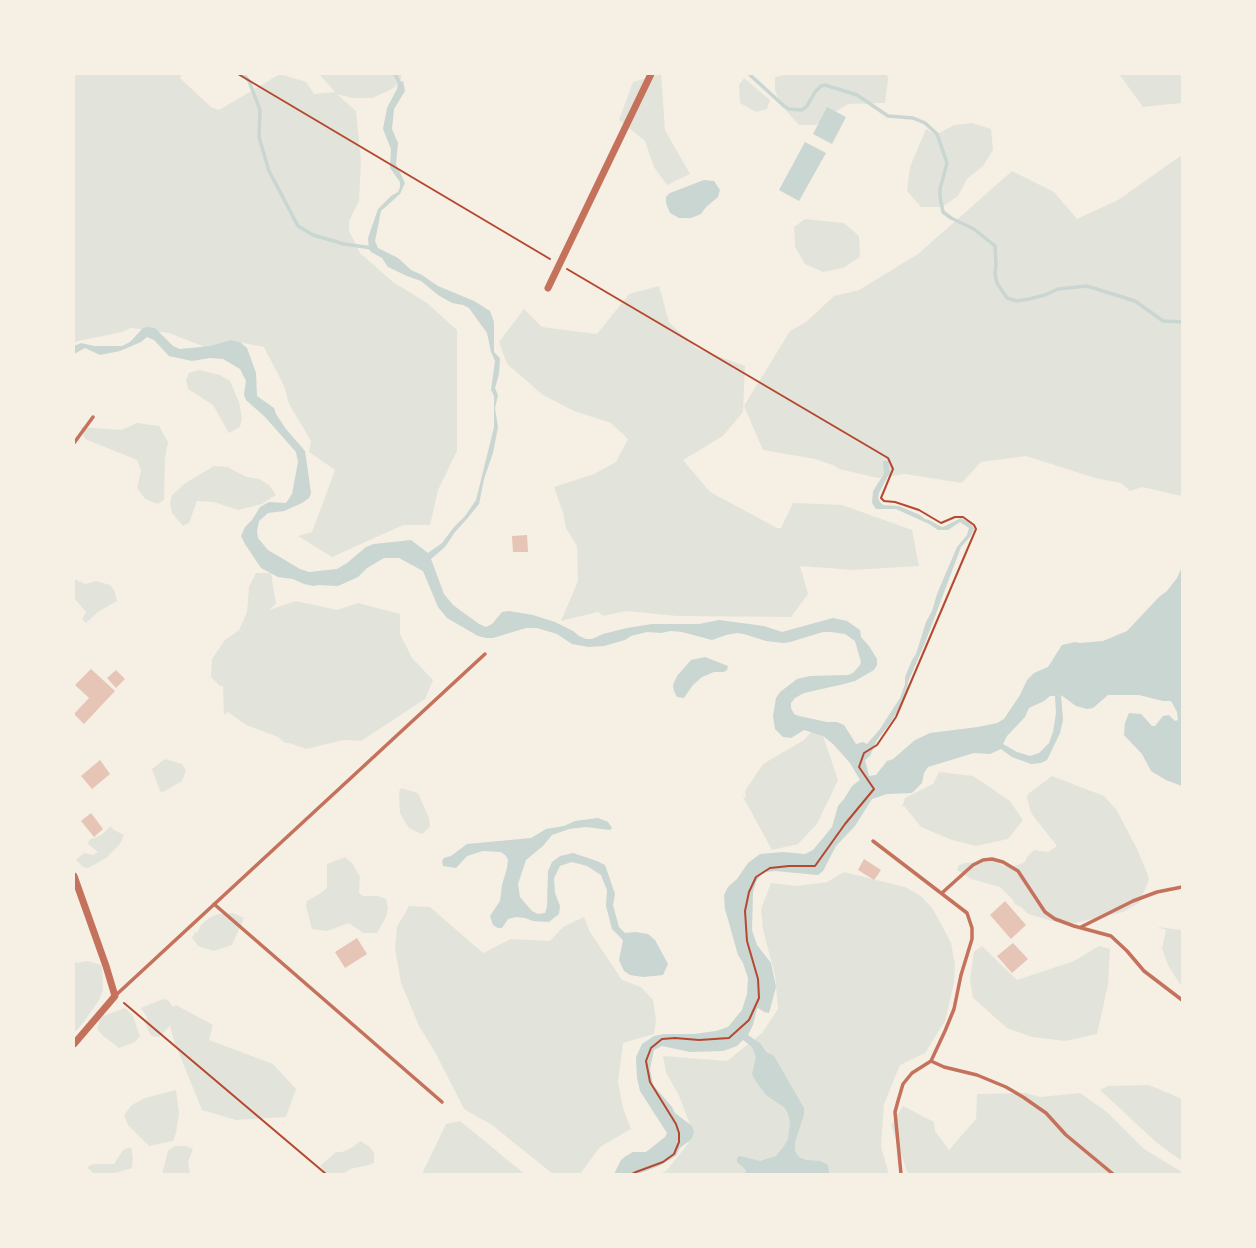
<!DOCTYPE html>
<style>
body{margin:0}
#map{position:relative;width:1256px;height:1248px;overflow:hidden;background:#f6efe4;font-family:"Work Sans",sans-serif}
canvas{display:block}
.frame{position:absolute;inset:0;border:75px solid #f6efe4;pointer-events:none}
</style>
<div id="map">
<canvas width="1256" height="1248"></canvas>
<div class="frame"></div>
</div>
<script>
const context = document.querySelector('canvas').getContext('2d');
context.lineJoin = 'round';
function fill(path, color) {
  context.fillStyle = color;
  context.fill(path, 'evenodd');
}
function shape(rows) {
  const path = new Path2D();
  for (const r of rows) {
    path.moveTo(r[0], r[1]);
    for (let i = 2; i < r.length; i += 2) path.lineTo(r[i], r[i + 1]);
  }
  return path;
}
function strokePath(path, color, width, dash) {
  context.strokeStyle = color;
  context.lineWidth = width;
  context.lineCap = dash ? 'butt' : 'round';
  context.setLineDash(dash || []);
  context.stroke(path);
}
const green = shape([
 [74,74,182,74,180,78,211,107,219,110,280,74,306,82,314,94,335,92,319,74,402,74,400,82,392,89,372,98,352,98,337,94,356,111,361,161,359,201,349,221,349,231,360,253,393,282,427,303,457,330,457,451,438,490,430,525,403,525,332,557,298,536,312,532,335,470,309,452,311,441,289,404,284,386,264,347,243,343,215,347,205,347,169,333,131,328,122,332,74,342],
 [661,74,665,130,690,174,667,185,654,167,645,141,619,120,633,82],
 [788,74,887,74,888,79,885,103,848,104,816,125,799,125,780,104,775,90,775,77],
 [1119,74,1182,74,1182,100,1181,103,1143,107],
 [744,78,770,100,767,109,756,112,740,103,739,85],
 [972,123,991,129,993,150,983,166,967,179,958,196,942,207,921,207,907,191,910,167,926,129,936,135,954,125],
 [1182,155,1182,496,1142,487,1130,491,1121,483,1095,478,1026,456,981,462,962,483,905,474,878,478,839,469,835,466,815,459,763,450,744,406,790,331,806,322,834,296,859,290,918,254,1012,171,1054,192,1077,219,1118,200],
 [805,219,844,223,859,236,860,257,843,268,823,272,805,264,795,247,794,227],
 [659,286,669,322,696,348,745,366,743,412,723,436,683,460,710,492,777,528,781,528,793,503,842,505,912,530,919,566,853,570,800,566,808,594,791,617,677,616,626,611,603,616,598,612,561,621,578,581,577,546,566,528,563,513,554,487,594,474,616,462,628,439,611,423,574,411,543,395,507,364,499,342,524,309,542,327,597,334,629,294],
 [199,370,220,375,230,381,239,402,242,419,240,427,229,433,213,405,188,389,186,380,189,373],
 [137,423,159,426,168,442,165,458,164,500,158,504,145,499,137,488,141,470,137,460,85,439,80,427,121,430],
 [214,466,227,467,247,477,259,479,269,485,276,495,262,504,238,510,214,502,197,501,189,523,183,526,172,513,170,503,172,495,184,484],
 [256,573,271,573,276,604,269,610,296,601,337,610,358,603,400,614,400,634,412,658,433,680,425,699,361,741,344,740,306,749,289,743,285,743,278,737,246,725,228,712,224,715,223,686,220,686,211,677,212,659,225,640,239,630,247,612,249,587],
 [74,579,86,584,96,581,110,585,114,590,117,601,98,612,86,623,82,619,86,612,74,598],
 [813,730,823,736,838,780,817,824,798,844,772,850,742,795,746,799,745,791,763,764,804,740],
 [165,759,182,764,186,771,182,781,163,792,160,791,152,769],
 [939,772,973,776,1010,801,1023,820,1008,839,976,846,952,840,921,827,904,806,902,807,905,798,933,784],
 [1052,776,1104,796,1116,809,1137,849,1148,875,1149,880,1139,903,1123,912,1076,923,1052,921,1028,914,1021,907,1015,904,1013,900,1000,887,971,879,957,870,959,865,965,863,994,861,1004,866,1015,866,1025,862,1027,857,1034,850,1048,852,1057,846,1031,813,1027,798,1028,794],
 [401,788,418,793,429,818,430,827,422,834,409,828,400,813,399,792],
 [111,826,114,830,124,835,120,844,106,858,88,868,83,867,76,860,79,857,84,853,93,855,98,852,88,844,89,840,101,835],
 [345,857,353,864,360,877,359,893,363,896,378,896,386,899,388,908,386,917,377,933,363,933,349,923,327,931,312,929,306,906,307,901,321,893,327,888,327,864],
 [844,872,905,887,921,896,933,909,951,943,955,964,954,983,945,1021,925,1053,900,1065,884,1104,881,1147,889,1174,659,1174,666,1171,688,1144,691,1127,679,1096,666,1072,663,1056,727,1061,762,1033,778,1009,775,975,763,930,761,909,771,883,797,886,827,882],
 [409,906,430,907,483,953,511,939,550,941,563,927,584,917,590,932,622,980,641,987,653,1000,656,1020,654,1034,623,1043,618,1082,623,1108,631,1129,600,1147,580,1174,553,1174,492,1125,464,1109,436,1054,419,1026,401,983,395,948,397,927],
 [233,913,244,918,232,945,214,951,198,946,192,938,195,932,197,933,201,925,209,918,218,914],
 [1157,927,1182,930,1182,987,1169,967,1165,957,1162,948,1166,930],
 [982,946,1017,980,1074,961,1099,946,1110,949,1108,985,1097,1034,1065,1041,1032,1037,1007,1028,973,998,970,980,974,952],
 [74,961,77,963,87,961,102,965,103,990,99,1000,83,1023,74,1033],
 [163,999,168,1000,173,1007,176,1005,213,1025,209,1040,273,1064,296,1089,286,1117,236,1120,202,1110,174,1041,170,1026,159,1037,151,1036,146,1025,147,1017,141,1008],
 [125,1008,133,1016,140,1036,135,1042,119,1048,103,1036,97,1029,100,1019,103,1016],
 [1149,1085,1182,1099,1182,1161,1157,1143,1100,1090,1108,1086],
 [176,1090,179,1114,176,1133,173,1141,149,1146,128,1125,124,1115,132,1105,145,1098],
 [1025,1093,1040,1097,1080,1093,1107,1112,1144,1149,1182,1172,1182,1174,908,1174,891,1125,903,1106,934,1122,935,1131,949,1150,976,1119,977,1094],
 [460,1121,521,1171,525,1174,422,1174,446,1124],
 [360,1141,370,1147,374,1153,374,1163,369,1165,350,1169,343,1174,326,1174,320,1166,336,1152,342,1152,353,1147],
 [175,1146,186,1146,193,1149,188,1162,190,1174,162,1174,168,1151],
 [131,1147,133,1157,132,1168,112,1174,94,1174,87,1167,93,1164,114,1164,123,1150]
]);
const water = shape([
 [403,81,405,91,394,109,392,129,398,143,396,164,405,183,400,194,381,211,375,241,378,248,398,258,411,270,422,275,438,286,474,301,490,311,494,322,494,352,500,358,499,374,495,388,498,395,495,408,498,427,493,453,484,479,479,504,466,520,455,532,445,547,431,559,444,594,453,605,479,624,486,627,492,624,502,612,509,611,533,615,555,622,573,631,579,636,586,639,592,639,603,634,627,628,652,624,699,624,719,620,764,626,782,632,833,618,847,621,860,630,861,637,869,646,877,659,877,665,874,670,855,681,844,684,804,693,795,698,791,703,791,708,794,714,799,716,827,722,837,722,844,725,856,744,863,742,867,744,880,729,900,698,905,684,905,677,912,660,916,654,926,622,932,611,937,594,957,547,967,535,969,528,960,522,948,530,938,530,929,524,896,509,876,509,872,503,873,491,884,474,883,461,888,461,890,472,879,493,878,498,880,502,883,505,899,506,920,515,925,519,929,520,940,526,943,527,961,518,971,524,974,529,970,537,961,547,925,643,908,682,907,693,903,701,891,722,877,740,870,756,865,760,869,776,876,775,887,761,893,759,915,740,930,733,978,727,997,723,1004,719,1020,695,1027,680,1034,673,1048,667,1062,645,1075,642,1080,643,1103,641,1127,631,1159,597,1167,591,1177,578,1182,567,1182,555,1182,786,1166,780,1151,771,1142,754,1124,735,1125,723,1129,713,1141,714,1152,726,1155,726,1163,716,1169,715,1175,721,1178,720,1177,712,1171,701,1163,701,1139,695,1108,695,1093,708,1087,709,1076,706,1061,695,1063,720,1060,733,1047,760,1041,763,1031,764,1012,757,1001,749,990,754,974,753,928,767,924,773,922,783,912,793,887,794,872,799,855,826,836,846,823,871,818,875,775,871,766,872,761,875,756,882,753,892,752,930,757,945,771,963,776,987,769,1013,764,1012,758,1008,757,1009,753,1025,748,1035,761,1044,766,1052,774,1056,804,1108,804,1115,795,1142,795,1151,799,1157,806,1160,820,1161,828,1165,829,1172,827,1174,745,1174,746,1170,737,1162,737,1158,740,1156,760,1161,776,1156,784,1146,788,1139,790,1122,788,1114,785,1108,766,1095,755,1080,752,1074,756,1057,752,1047,743,1040,737,1046,723,1051,690,1052,662,1046,654,1050,650,1069,653,1085,672,1107,675,1113,692,1126,694,1131,692,1138,689,1141,680,1148,676,1156,659,1166,638,1174,614,1174,621,1160,626,1156,633,1152,646,1152,665,1137,667,1133,640,1091,637,1078,636,1057,642,1044,654,1036,664,1034,694,1034,716,1031,728,1027,742,1010,747,994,748,978,743,963,738,955,725,909,724,895,728,887,737,879,748,863,760,854,783,852,805,854,813,850,832,827,838,806,844,799,852,786,860,780,850,763,833,744,823,736,804,730,791,738,783,737,775,729,773,716,776,698,780,692,797,679,810,676,848,675,853,673,860,665,861,662,855,641,845,634,831,632,823,632,790,642,783,643,766,641,744,634,737,633,726,635,712,640,682,632,671,631,661,633,647,632,631,636,625,640,604,646,589,647,572,644,557,634,537,628,526,628,493,638,486,638,478,636,447,618,438,607,423,571,399,558,384,558,367,568,358,577,338,586,318,585,314,586,304,584,293,579,278,577,261,568,245,544,241,536,245,527,252,520,260,507,269,502,286,503,292,494,298,462,296,452,265,417,246,400,244,395,246,381,240,369,223,359,210,358,192,361,169,356,154,340,147,337,141,342,120,351,100,355,85,348,74,354,74,346,81,343,94,346,122,346,130,342,143,328,148,327,155,328,173,346,180,349,211,346,231,340,241,343,247,348,256,373,257,396,274,408,276,414,286,429,305,451,311,493,309,498,302,503,284,511,268,513,259,521,257,531,258,538,268,550,300,569,309,572,337,569,347,563,366,547,374,544,411,540,428,553,442,543,454,527,465,516,476,500,494,427,494,396,491,390,495,361,491,352,487,333,469,308,463,305,452,303,438,295,421,281,407,276,388,267,382,258,371,252,369,249,368,238,378,209,391,196,398,192,400,187,400,182,390,168,391,149,383,129,387,108,397,89,398,83],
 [1050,696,1055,696,1056,713,1053,732,1049,743,1039,753,1030,756,1017,752,1003,744,1007,736,1025,717,1029,708,1044,701],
 [827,107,846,117,832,144,813,134],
 [805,142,826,153,799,201,779,190],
 [704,180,714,181,720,190,718,197,706,207,701,214,691,218,679,218,670,213,666,203,666,197,670,193],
 [705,657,728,666,727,670,724,672,714,672,702,677,693,685,684,698,677,697,674,691,673,685,677,676,691,660],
 [598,818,608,822,612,828,610,830,586,827,569,829,552,835,543,846,526,860,518,884,520,897,532,911,538,914,545,913,547,907,548,871,552,862,560,856,573,853,597,861,605,865,615,894,613,905,619,927,625,933,636,932,648,934,655,940,668,964,663,975,643,977,630,975,624,971,619,960,623,940,612,929,606,906,607,890,601,875,587,866,572,862,560,866,554,878,555,893,560,906,559,914,549,922,533,921,525,918,516,917,508,919,502,928,498,928,493,925,490,916,500,901,502,885,507,868,508,860,506,856,501,852,483,851,467,856,456,868,443,866,442,861,444,858,451,856,467,844,531,838,546,829,564,826,575,821]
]);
const stream = shape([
 [243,74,249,81,260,110,259,137,269,171,298,226,313,235,344,244,372,248],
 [395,74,401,86],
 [749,74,784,106,789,109,802,110,807,106,815,92,821,86,825,85,857,95,888,116,913,118,925,123,937,134,947,163,940,189,940,197,943,212,951,218,974,229,995,246,996,265,995,274,997,283,1007,298,1017,301,1029,299,1045,295,1058,289,1087,286,1135,301,1163,321,1182,322]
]);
const building = shape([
 [527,535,528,552,513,552,512,536],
 [91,669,115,691,84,724,74,714,89,698,75,685],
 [116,670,125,679,116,688,107,678],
 [100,760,110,774,92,789,81,776],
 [91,813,103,829,94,837,81,821],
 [864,859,881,870,874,880,858,870],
 [1005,901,1026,925,1011,939,990,915],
 [357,938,367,954,345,968,335,952],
 [1013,943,1028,959,1012,973,997,956]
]);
const path = shape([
 [238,74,550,259],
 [567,269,888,458,893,469,881,498,884,501,895,502,919,510,941,523,955,517,963,517,974,525,976,529,896,717,877,745,864,753,859,767,874,789,845,824,815,866,789,866,770,868,756,877,749,892,745,911,747,941,758,979,759,998,749,1020,729,1038,699,1040,675,1038,662,1039,651,1048,646,1061,650,1082,676,1124,679,1133,679,1142,674,1154,663,1162,636,1172,632,1174],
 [124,1003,326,1174]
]);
const service = shape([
 [74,443,93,417],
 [873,841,967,913,972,928,972,939,961,975,954,1009,945,1031,931,1061,912,1073,903,1084,898,1101,895,1112,901,1174],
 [943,892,973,865,983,860,992,859,1003,862,1018,871,1045,912,1055,919,1074,926,1111,936,1127,951,1144,971,1182,1000],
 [214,904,442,1102],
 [1081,927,1133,901,1157,892,1182,887],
 [116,995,485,654],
 [931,1061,944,1067,977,1075,1006,1087,1023,1097,1046,1113,1066,1135,1113,1174]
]);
const minor = shape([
 [548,288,651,74],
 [74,876,106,966,115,996,74,1044]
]);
fill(green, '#e2e4dc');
fill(water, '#c9d6d2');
strokePath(stream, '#c9d6d2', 3.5);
fill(building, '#e6c5b7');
strokePath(path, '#b5482f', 2);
strokePath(service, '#c5725c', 3.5);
strokePath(minor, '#c5725c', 7);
</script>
